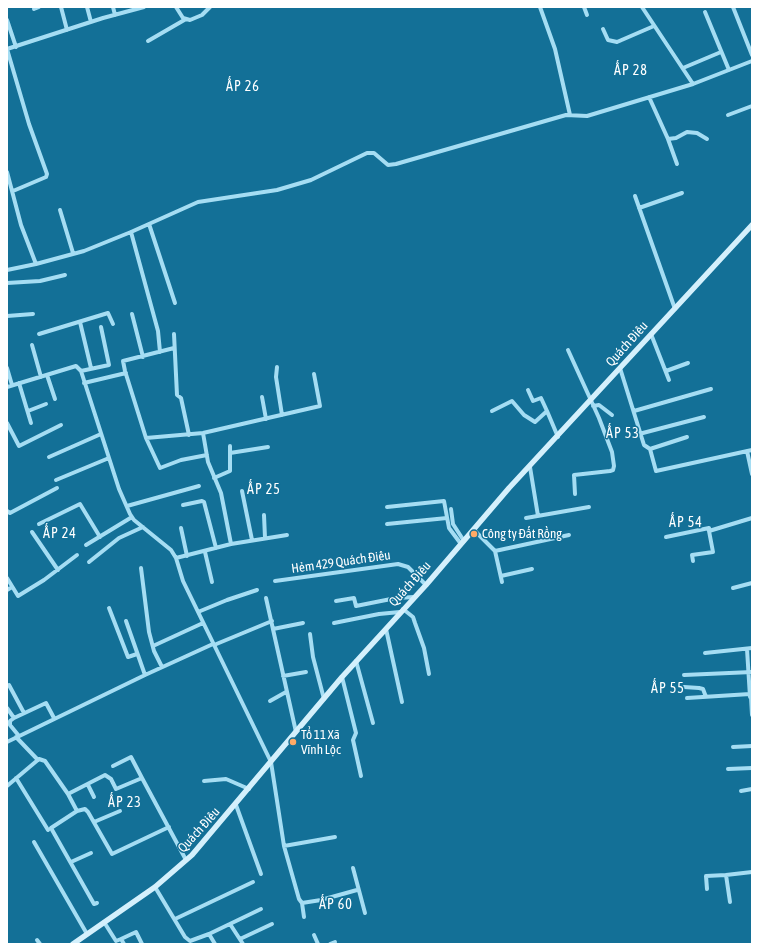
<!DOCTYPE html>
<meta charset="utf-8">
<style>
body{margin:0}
#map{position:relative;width:759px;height:951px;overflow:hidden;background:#137097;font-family:"Asap Condensed",sans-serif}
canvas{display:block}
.frame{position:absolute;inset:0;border:8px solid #fff;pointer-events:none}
</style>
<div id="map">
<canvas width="759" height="951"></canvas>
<div class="frame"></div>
</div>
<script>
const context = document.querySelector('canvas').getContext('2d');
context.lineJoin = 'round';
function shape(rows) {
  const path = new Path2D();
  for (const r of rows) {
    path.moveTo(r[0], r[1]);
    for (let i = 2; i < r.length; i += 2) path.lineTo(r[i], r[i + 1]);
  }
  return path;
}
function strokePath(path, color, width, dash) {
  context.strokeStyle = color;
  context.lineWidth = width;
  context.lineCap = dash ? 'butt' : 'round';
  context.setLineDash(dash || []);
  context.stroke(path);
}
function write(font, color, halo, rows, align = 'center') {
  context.font = font + ' "Asap Condensed",sans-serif';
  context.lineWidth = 3;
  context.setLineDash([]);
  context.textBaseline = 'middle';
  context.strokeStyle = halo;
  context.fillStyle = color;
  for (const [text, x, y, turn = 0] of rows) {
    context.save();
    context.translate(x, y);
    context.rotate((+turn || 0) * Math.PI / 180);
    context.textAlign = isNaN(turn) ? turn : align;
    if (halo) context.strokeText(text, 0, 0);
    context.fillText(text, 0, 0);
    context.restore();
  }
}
const street = shape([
 [61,7,67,30],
 [87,7,91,22],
 [113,7,115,15],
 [176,7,183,18,190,20,202,15,210,7],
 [540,7,555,49,570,115],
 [584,7,587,15],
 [642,7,693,84],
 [733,7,752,55],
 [34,9,39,7],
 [705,12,729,70],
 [7,20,16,47],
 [603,29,608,40,617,42,654,26],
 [148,41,186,19],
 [7,49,29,124,47,174,46,177,13,191],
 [7,49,103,18,144,7],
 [683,68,721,52],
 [649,97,668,139,676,138,687,132,697,133,707,139],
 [728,115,752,106],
 [668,139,677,164],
 [7,172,21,225,36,264],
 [635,196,675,309],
 [639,208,682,193],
 [60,210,73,253],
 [149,224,175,303],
 [131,232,158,331,160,352],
 [7,270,36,264,84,251,131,232,198,202,277,190,311,180,367,153,374,153,388,165,396,164,566,115,587,116,693,84,752,61],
 [7,283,40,281,65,275],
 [132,314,143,357],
 [7,316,33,314],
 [80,322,91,368],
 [39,334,108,313,113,324],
 [174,334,177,395,181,398,189,435],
 [651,334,669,380],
 [32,345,41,377],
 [174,348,123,361,125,371,146,438,160,468,181,460,207,455],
 [568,350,599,418,612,452,614,466,613,470,610,471,574,475,575,494],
 [277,367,276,377,282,415],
 [7,368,12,385],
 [620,368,644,445,650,449,687,437],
 [81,371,109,365,101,327],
 [666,371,688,363],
 [47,375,55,399],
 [19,383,31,423],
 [84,383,126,373],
 [7,387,76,366,81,371,119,489,130,514,134,520,171,550,176,558,183,581,271,762,284,846,299,899,302,903,321,900,357,890],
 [528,390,533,401,541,398,547,411],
 [262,397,266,419],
 [593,406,599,405,612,415],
 [28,411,46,404],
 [492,411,512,401,524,415,535,422,547,411,558,437],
 [634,411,711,389],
 [7,423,19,446,61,425],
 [203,433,208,462,221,493,231,544],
 [639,434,704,417],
 [146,438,203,433,320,406,314,374],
 [650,449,656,471,752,450],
 [747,451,752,474],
 [230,453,268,447],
 [49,457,101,434],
 [530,467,538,516],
 [214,478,230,471,230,446],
 [56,480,109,458],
 [242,491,252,540],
 [183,505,202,501,204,502,216,548],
 [127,506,199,486],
 [387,507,444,501,449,528,461,544],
 [451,509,453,524,464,541],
 [7,511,10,513,57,488],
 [264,515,265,538],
 [526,518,589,507],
 [39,524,80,504,100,537],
 [387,524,447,518],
 [181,528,187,556],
 [474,530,495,551,502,582],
 [32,532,58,570],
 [666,537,709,528,709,531,752,518],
 [86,545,132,517],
 [495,551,569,535],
 [205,552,212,582],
 [176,558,231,544,287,535],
 [693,561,692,555,713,552,709,531],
 [89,562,119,538,143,527],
 [141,568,149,632,154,651,162,667],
 [501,576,532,569],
 [7,578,18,596,44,580,77,555],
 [275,581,398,564,408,567,426,585],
 [733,588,752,583],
 [7,590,12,587],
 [266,598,296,732],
 [336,601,354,598,356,606,396,598,414,597],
 [109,608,128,657,137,654],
 [403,609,413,617,415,623,424,648,429,674],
 [198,612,227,600,257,590],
 [126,621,145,675],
 [334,623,379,614,400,612],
 [273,629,303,623],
 [386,629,402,702],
 [310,634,313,657,324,699],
 [214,645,272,621],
 [153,646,203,623],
 [747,649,750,697,752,697],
 [705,653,752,648],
 [356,661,373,723],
 [684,675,752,672],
 [283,676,306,672],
 [342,677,356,733,353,740,361,776],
 [9,685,24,713],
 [684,687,699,688,703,689,706,697],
 [751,697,752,715],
 [687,698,750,694],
 [270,701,286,692],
 [7,708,14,718,10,721,10,725,19,736],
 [14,718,46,703,54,718],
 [16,737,38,760],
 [7,742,145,675,213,644],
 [733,747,752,746],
 [113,766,131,757,142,778],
 [728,769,752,768],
 [16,778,48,830],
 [204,781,226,779,249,789],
 [88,785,94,797],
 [7,786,39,759,45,761,68,794,77,811,85,809,88,812,112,854,169,827],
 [741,791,752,789],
 [68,794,105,775,111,779,116,789,142,778,186,860],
 [236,805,261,874],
 [77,811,51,828,94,904,97,903],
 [94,822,120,811],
 [34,842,87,934],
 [284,846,335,837],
 [71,862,91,853],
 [353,868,365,913],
 [155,887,185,937,190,941,209,934,261,909],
 [707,889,706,876,726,875],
 [730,902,726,875,752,872],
 [302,903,304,917],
 [175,919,253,882],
 [104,922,116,941,121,939,124,944],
 [230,924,243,944],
 [209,934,215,944],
 [314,935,318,944],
 [121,939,136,932,142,944],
 [240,939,272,924],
 [37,940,40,944],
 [330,944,335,942]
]);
const secondary = shape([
 [73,944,155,887,192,855,342,677,426,585,509,488,752,225]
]);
const markers = [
 [474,534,4,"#fa6"],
 [293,742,4,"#fa6"]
];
const streetNames = [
 ["Quách Điêu",627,344,-48],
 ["Hẻm 429 Quách Điêu",341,562,-8],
 ["Quách Điêu",410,584,-48],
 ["Quách Điêu",199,830,-48]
];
const poiNames = [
 ["Công ty Đất Rồng",482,534],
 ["Tổ 11 Xã",301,735],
 ["Vĩnh Lộc",301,750]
];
const neighbourhoodNames = [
 ["ẤP 28",631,71],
 ["ẤP 26",243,87],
 ["ẤP 53",623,434],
 ["ẤP 25",264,490],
 ["ẤP 54",686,523],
 ["ẤP 24",60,534],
 ["ẤP 55",668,689],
 ["ẤP 23",125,803],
 ["ẤP 60",336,905]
];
strokePath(street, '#a5ddf3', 4);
strokePath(secondary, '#d4f0fc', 5.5);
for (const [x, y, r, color] of markers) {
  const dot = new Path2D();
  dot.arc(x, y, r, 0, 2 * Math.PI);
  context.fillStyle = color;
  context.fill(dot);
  strokePath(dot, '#137097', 1.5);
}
write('13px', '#fff', '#137097', streetNames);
write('13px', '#fff', '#137097', poiNames, 'left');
context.letterSpacing = '1px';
write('14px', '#fff', '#137097', neighbourhoodNames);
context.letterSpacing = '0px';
</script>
